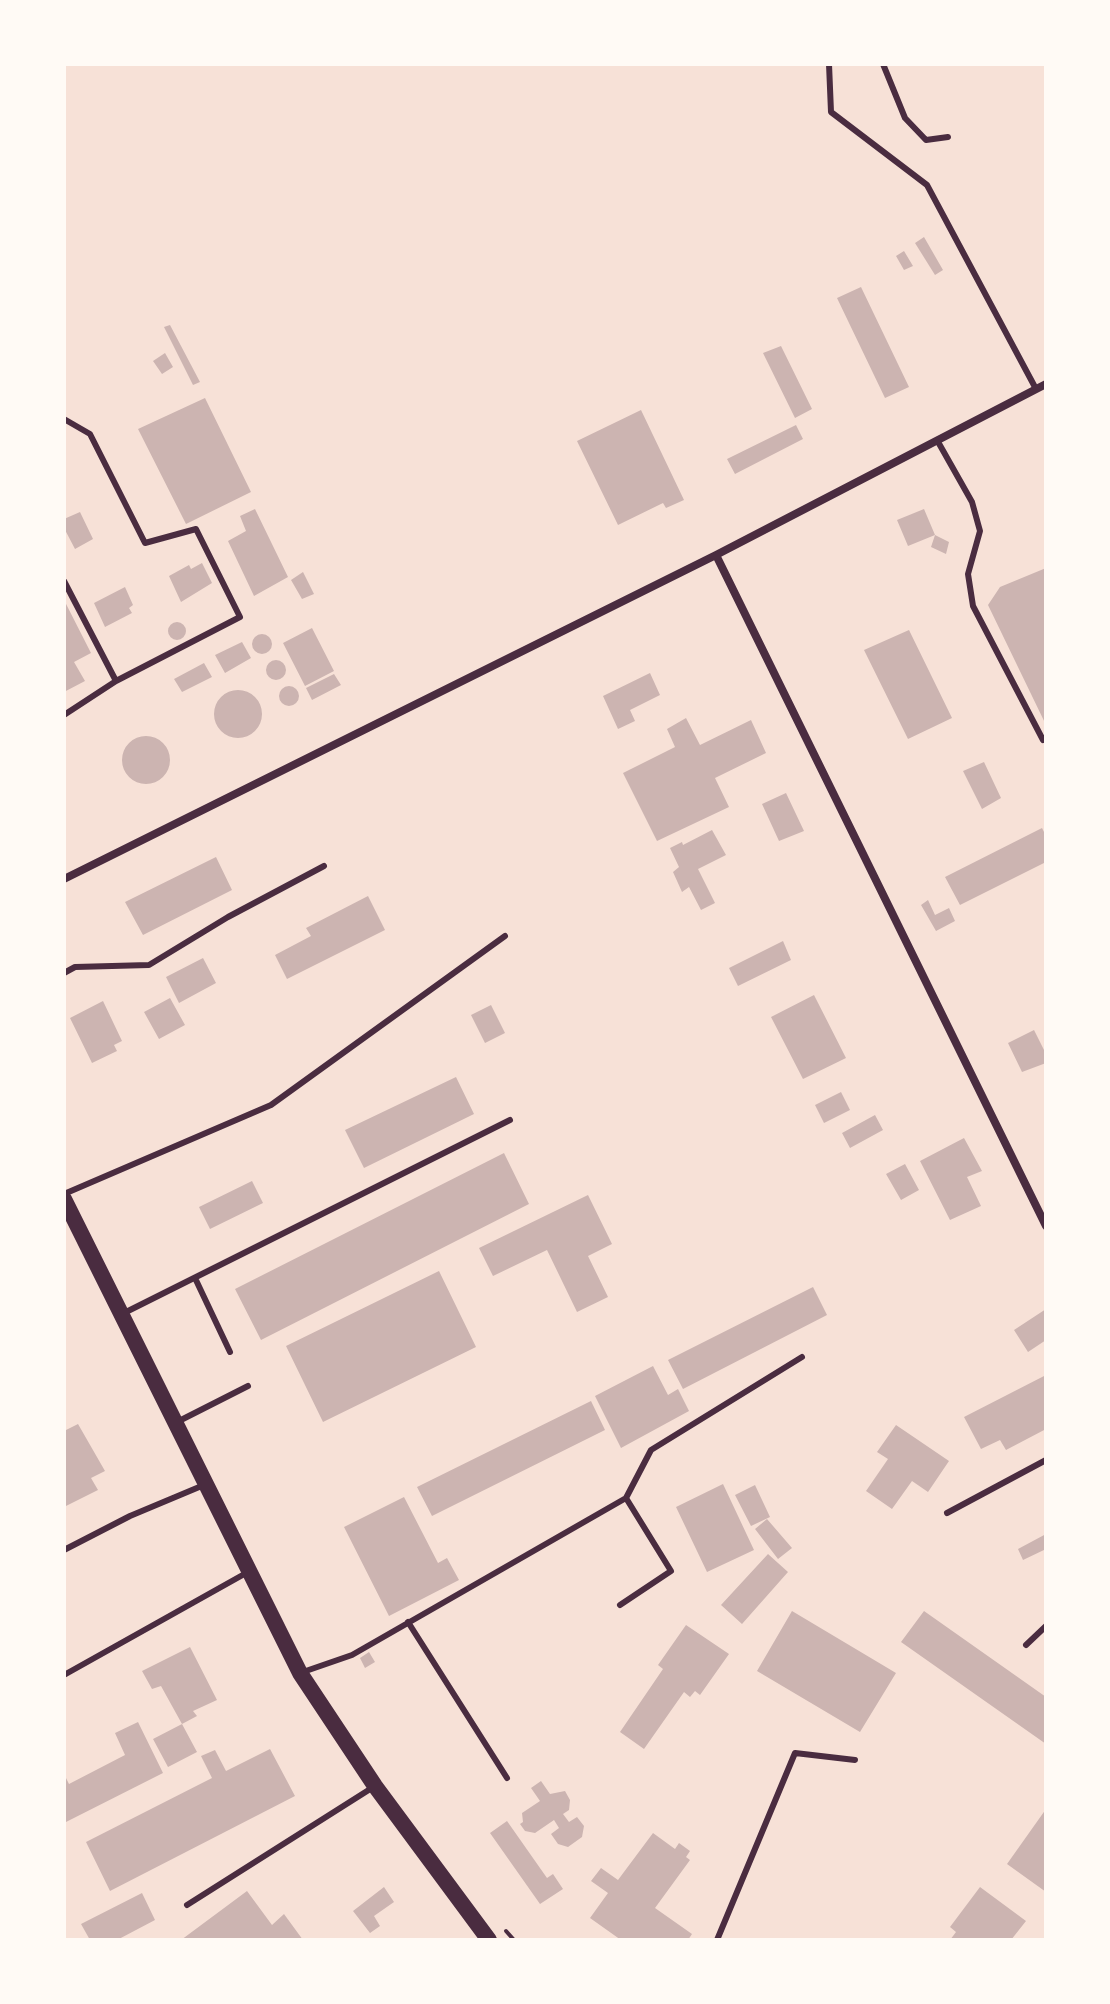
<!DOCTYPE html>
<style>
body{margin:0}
#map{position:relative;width:1110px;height:2004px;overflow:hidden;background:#f7e1d7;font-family:"Zilla Slab",serif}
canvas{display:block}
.frame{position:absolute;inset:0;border:66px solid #fffaf5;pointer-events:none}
</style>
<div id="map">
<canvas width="1110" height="2004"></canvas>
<div class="frame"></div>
</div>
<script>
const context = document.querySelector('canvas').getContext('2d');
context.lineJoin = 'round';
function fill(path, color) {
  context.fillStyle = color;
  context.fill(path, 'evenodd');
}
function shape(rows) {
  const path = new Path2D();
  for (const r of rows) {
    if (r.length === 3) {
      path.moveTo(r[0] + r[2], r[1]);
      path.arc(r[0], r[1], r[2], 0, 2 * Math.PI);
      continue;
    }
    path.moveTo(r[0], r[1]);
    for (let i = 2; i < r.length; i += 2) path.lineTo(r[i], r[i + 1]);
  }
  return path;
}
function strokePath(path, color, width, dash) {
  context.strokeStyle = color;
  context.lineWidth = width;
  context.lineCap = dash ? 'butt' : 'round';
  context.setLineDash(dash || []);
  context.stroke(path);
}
const building = shape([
 [924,237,943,270,935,275,915,243],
 [904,251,913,266,904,270,896,256],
 [861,287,909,387,885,398,837,298],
 [170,325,200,382,193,385,164,327],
 [781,346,812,409,795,418,763,353],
 [165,353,173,367,162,374,153,361],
 [205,398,251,492,186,524,138,429],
 [641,410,684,500,666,508,663,503,618,525,577,441],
 [796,425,803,439,735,474,727,459],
 [255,509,288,577,254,596,228,541,246,531,240,516],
 [924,509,935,535,949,542,946,554,931,547,935,535,908,546,897,520],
 [80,512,93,539,75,549,64,528,64,519],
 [202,563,212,583,181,602,169,576,189,565,191,569],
 [1046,568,1046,725,988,605,1000,587],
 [303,572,314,594,302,599,291,580],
 [125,587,133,605,129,608,132,613,105,627,94,603],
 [64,600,91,653,74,662,85,681,64,692],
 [177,631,9],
 [312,628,334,671,305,686,283,643],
 [909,630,952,718,908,739,864,650],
 [262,644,10],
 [242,642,251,658,225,673,215,655],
 [276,670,10],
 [204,663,212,677,182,692,174,679],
 [650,673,660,695,630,710,635,721,618,729,603,696],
 [334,674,341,685,312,700,306,688],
 [289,696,10],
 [238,714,24],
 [686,718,700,745,751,720,766,753,715,778,729,807,657,841,623,773,675,747,667,729],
 [146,760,24],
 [984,762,1001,798,982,809,963,771],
 [786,793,804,831,779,841,762,804],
 [1042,828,1046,836,1046,862,960,905,945,877],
 [712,830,726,855,698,869,715,903,701,910,689,887,682,892,673,872,679,867,670,848,682,842,683,845],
 [216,857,232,890,143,935,125,902],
 [368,896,385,930,287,979,275,955,311,936,306,928],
 [928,900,935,915,949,908,955,921,936,931,921,905],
 [783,941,791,960,738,986,729,968],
 [203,958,216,983,179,1003,166,977],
 [814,995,846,1058,803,1079,771,1017],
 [170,998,185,1025,159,1039,144,1012],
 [103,1001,122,1041,114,1045,117,1051,92,1063,70,1018],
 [491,1005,505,1033,485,1043,471,1015],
 [1034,1030,1046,1054,1046,1063,1022,1072,1008,1043],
 [456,1077,474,1114,364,1168,345,1130],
 [841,1092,850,1110,824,1123,815,1105],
 [875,1115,883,1130,850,1148,842,1133],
 [964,1138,982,1171,967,1177,981,1206,950,1220,920,1161],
 [504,1153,529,1204,261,1340,235,1289],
 [905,1164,919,1190,901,1200,886,1174],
 [252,1181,263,1203,210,1229,199,1207],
 [588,1195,612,1244,588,1256,608,1297,577,1312,547,1250,493,1276,479,1248],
 [439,1271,476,1347,323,1422,286,1346],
 [813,1287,827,1315,683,1389,668,1360],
 [1046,1309,1046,1340,1028,1352,1014,1330],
 [653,1366,668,1395,678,1389,689,1411,621,1448,595,1396],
 [1046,1375,1046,1429,1006,1450,1000,1440,981,1449,964,1417],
 [591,1401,605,1430,432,1516,417,1487],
 [78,1424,105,1471,91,1478,98,1490,64,1507,64,1431],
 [896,1425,949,1461,928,1492,912,1481,892,1509,866,1491,888,1459,877,1452],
 [723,1484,754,1550,707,1572,676,1507],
 [755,1485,770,1517,751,1526,735,1495],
 [404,1497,438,1563,447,1558,459,1580,389,1616,344,1527],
 [767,1519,792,1548,778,1559,755,1529],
 [1046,1534,1046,1549,1023,1560,1018,1549],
 [768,1554,788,1572,742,1624,721,1605],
 [792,1611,896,1673,860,1732,757,1671],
 [924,1611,1046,1697,1046,1744,901,1642],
 [686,1625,729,1654,700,1695,695,1691,690,1697,684,1692,644,1749,620,1732,663,1669,658,1665],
 [190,1647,217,1700,193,1711,197,1716,182,1724,161,1686,152,1689,142,1671],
 [369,1652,375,1662,365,1668,360,1658],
 [138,1722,163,1773,64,1823,64,1774,69,1784,125,1755,115,1733],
 [182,1724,197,1752,168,1767,153,1739],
 [270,1749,295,1796,110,1891,86,1842,212,1778,201,1756,215,1750,226,1771],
 [541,1781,550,1794,565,1791,570,1800,569,1810,563,1814,569,1822,577,1817,584,1826,582,1837,568,1847,558,1844,551,1834,559,1828,554,1820,535,1833,525,1831,520,1824,523,1822,522,1813,540,1801,531,1788],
 [1046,1809,1046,1892,1007,1864],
 [507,1821,547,1878,553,1874,563,1889,540,1904,490,1833],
 [653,1833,675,1849,679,1843,690,1851,686,1857,690,1860,655,1908,692,1934,688,1940,621,1940,590,1918,608,1893,591,1881,601,1868,618,1880],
 [384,1887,394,1902,374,1916,380,1926,370,1933,353,1911],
 [980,1887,1026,1921,1011,1940,950,1940,956,1932,950,1927],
 [247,1891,272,1925,284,1914,303,1940,181,1940],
 [142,1893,155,1920,117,1940,90,1940,81,1924]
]);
const path = shape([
 [506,1931,514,1940]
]);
const service = shape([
 [829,64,831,112,927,185,1036,389],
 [883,64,905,118,926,140,948,137],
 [64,419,90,434,145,543,196,529,240,617,116,681,64,715],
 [937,440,972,502,980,531,968,574,973,606,1043,740,1046,738],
 [64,581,116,681],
 [64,973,75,967,149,965,228,917,324,866],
 [64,1194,271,1105,505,936],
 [195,1278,230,1352],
 [124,1313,510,1120],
 [177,1422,248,1386],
 [626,1498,651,1450,802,1357],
 [947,1513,1046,1460],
 [64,1550,130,1516,204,1485],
 [408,1622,507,1778],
 [1026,1645,1046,1626],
 [300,1673,352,1655,626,1498,671,1571,620,1605],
 [64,1675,248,1572],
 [187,1905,375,1786],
 [717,1940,795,1753,855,1760]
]);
const minor = shape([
 [716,555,1046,1226],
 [64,879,716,555,1046,384]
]);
const secondary = shape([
 [64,1199,300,1673,375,1786,489,1940]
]);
fill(building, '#ccb4b1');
strokePath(path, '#4a2c40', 4);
strokePath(service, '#4a2c40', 6);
strokePath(minor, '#4a2c40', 8);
strokePath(secondary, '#4a2c40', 16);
</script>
